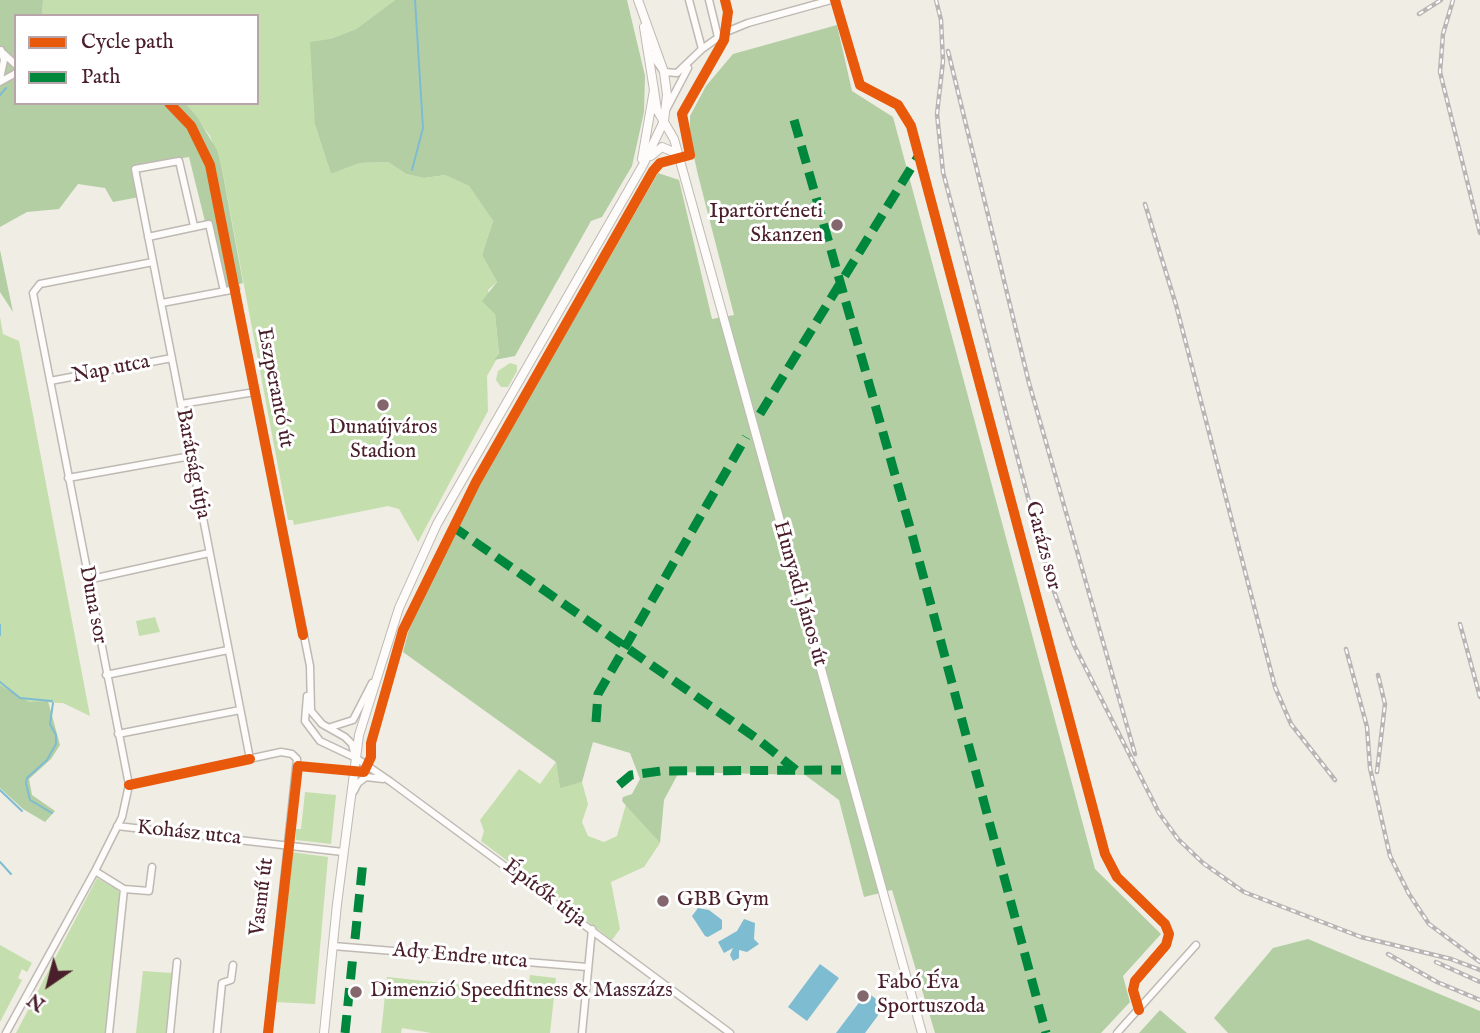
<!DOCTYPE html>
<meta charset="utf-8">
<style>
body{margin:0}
#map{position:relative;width:1480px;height:1033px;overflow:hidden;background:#efede4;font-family:"IM FELL English",serif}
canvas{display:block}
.legend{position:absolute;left:14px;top:14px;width:245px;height:91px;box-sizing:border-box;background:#fff;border:2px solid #b7a5aa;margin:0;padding:9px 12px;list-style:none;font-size:21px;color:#4a1f2b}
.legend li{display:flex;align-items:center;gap:14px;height:35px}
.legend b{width:35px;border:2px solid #b7a5aa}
.north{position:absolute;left:14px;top:949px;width:70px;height:70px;-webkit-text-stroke:5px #fff;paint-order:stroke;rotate:215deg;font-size:19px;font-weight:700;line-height:28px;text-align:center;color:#4a1f2b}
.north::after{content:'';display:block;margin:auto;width:24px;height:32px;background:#4a1f2b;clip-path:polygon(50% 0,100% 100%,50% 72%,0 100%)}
</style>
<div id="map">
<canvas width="1480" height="1033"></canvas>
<ul class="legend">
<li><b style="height:9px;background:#e8590c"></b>Cycle path</li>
<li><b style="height:9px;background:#00873e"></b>Path</li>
</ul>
<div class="north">N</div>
</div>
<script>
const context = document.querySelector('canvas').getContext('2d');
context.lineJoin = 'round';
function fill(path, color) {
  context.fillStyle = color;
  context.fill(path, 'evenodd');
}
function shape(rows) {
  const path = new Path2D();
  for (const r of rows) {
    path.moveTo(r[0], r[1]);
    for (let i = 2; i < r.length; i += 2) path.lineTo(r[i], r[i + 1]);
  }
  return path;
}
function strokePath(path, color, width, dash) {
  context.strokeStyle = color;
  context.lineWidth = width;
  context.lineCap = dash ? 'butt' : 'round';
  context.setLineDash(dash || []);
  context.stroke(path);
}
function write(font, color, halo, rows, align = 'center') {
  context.font = font + ' "IM FELL English",serif';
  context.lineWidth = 6;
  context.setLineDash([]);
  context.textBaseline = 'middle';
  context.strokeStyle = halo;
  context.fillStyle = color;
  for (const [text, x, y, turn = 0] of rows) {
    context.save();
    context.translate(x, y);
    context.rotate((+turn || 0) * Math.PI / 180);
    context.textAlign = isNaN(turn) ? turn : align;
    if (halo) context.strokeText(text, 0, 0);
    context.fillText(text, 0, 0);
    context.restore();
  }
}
const green = shape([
 [43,0,395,0,356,29,330,39,315,125,331,174,360,163,388,162,406,174,424,178,445,175,469,186,493,221,482,255,497,282,488,290,495,314,499,355,487,376,488,411,418,542,399,509,388,506,294,525,293,520,288,520,222,168,210,136,185,103,257,103,257,16,42,16],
 [0,317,3,334,19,341,90,716,63,703,30,702,0,685],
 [510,363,517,365,517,371,508,387,501,387,496,380,498,371],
 [155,617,160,632,139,636,136,621],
 [556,762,560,787,582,782,588,804,582,822,588,836,604,842,617,836,626,804,660,843,644,867,611,882,620,929,612,940,481,841,484,831,480,820,519,769,540,784],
 [305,792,336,795,331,844,296,840,296,829,301,829],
 [291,852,328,857,315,1004,275,1002],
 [97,878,118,890,120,895,105,1033,16,1033],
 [0,945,32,963,27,972,22,969,18,978,22,980,0,1022],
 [143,971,172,973,166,1033,136,1033],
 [530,975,556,978,550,1033,431,1033,402,1028,401,1033,381,1033,387,977,528,992]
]);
const forest = shape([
 [0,0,43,0,42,16,16,16,16,103,185,103,197,117,217,150,222,169,243,283,222,290,189,157,133,166,139,197,113,202,105,188,78,184,59,209,27,212,0,227],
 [395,0,627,0,645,76,644,112,632,166,602,217,591,221,515,356,494,360,499,354,495,314,482,301,497,282,482,255,493,221,469,186,445,175,424,178,406,174,388,162,360,163,331,174,315,125,310,42,330,39,356,29],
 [837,25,852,91,893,117,1095,869,1161,934,1123,976,1130,1002,1101,1033,935,1033,892,890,864,897,839,800,805,775,679,772,664,800,660,843,622,801,623,797,632,794,640,779,630,753,593,742,582,782,560,788,556,762,403,652,409,629,456,525,658,173,679,180,712,319,734,315,698,175,690,139,690,116,706,86,733,54],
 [0,250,13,312,0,292],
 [0,685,30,702,48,701,60,745,51,759,29,779,32,795,55,811,45,822,23,809,0,788],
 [1308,939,1480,1011,1480,1033,1228,1033,1214,1018,1273,948],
 [1160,1010,1187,1033,1139,1033]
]);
const water = shape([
 [698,908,709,910,722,920,722,929,708,937,705,936,692,916],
 [744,919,755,923,754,939,759,944,747,952,739,950,739,958,733,961,730,955,733,948,724,953,718,942,737,931],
 [820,964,839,978,807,1021,788,1007],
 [867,992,885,1006,865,1033,836,1033]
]);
const stream = shape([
 [0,95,6,88],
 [412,170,423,128,415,0],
 [0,625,0,635],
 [0,682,20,698,52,701],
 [0,790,22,811],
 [52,813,30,800,26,783,27,778,47,760,56,744,56,735,50,724,53,703],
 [0,862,11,874]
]);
const minor = shape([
 [689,0,702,49],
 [709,0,718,37],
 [835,0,860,85,898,105,911,126,1105,854,1117,877,1165,924,1169,934,1166,945,1135,981,1133,990,1139,1010],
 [3,53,16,65],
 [651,54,664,72,677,73,702,49,726,32,748,23,831,0],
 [0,79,4,60,1,50],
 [0,82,16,73],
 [169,103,191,126,210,165,310,666,311,711,322,724,345,737,352,744,355,756],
 [667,108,688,68],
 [194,226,179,161,135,169,250,759],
 [148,237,209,224,224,291],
 [162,303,236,289],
 [50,381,172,358],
 [181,404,255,392],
 [68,478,191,456],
 [87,580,209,553],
 [106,675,228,650],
 [307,696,305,721,320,741,356,758,391,782,730,1033],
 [331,727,353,720,372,683],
 [118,734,240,710],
 [129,785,281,752,292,754,297,759,268,1033],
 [354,791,358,783,366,777,383,779],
 [117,826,343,852],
 [95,871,124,889,149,891,152,867],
 [333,946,587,967],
 [6,1033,95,871,122,817,129,785,33,293,40,284,153,262],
 [109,1033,124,889],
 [170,1033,177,962],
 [217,1033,222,983,231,980,233,965],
 [582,1033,592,929],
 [1117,1033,1196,945]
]);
const tertiary = shape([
 [654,90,657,110,674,139,922,1033],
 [651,156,662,147,678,154],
 [642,159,654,90,644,27],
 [324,1033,337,904,359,735,399,608,437,524,643,165,664,121,667,95,664,72,638,0]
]);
const rail = shape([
 [936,0,941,20,943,61,937,114,943,172,1049,578,1074,645,1159,813,1178,839,1203,863,1244,892,1361,937,1451,959,1480,970],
 [1453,0,1443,34,1440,72,1480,233],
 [1419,14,1441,0],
 [948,51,1029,383,1135,754],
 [1145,204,1176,305,1275,687,1291,724,1335,780],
 [1460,624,1480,697],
 [1346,649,1367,727,1370,768,1390,856,1409,894,1429,924,1480,962],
 [1377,772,1385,704,1378,675],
 [1388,954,1437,982,1480,1000],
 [1436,962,1480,982]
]);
const quiet = shape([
 [794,120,913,538,1046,1033],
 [760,414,919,155],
 [452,526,756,738,796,770],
 [596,722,598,694,746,437],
 [619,785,631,775,661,771,841,770],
 [355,939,363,861],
 [345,1033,353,955]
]);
const cycleway = shape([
 [835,0,860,85,898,105,911,126,1105,854,1117,877,1165,924,1169,934,1166,945,1135,981,1133,990,1139,1010],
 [169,103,191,126,210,165,303,635],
 [129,785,250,759],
 [268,1033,298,766,364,772,371,757,371,743,403,630,476,482,653,171,660,163,690,155,682,114,724,40,728,12,725,0]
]);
const markers = [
 [837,225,7,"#84676c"],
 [383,405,7,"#84676c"],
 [663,901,7,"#84676c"],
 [356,992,7,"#84676c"],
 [863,996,7,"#84676c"]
];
const poiNames = [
 ["Ipartörténeti",823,213,"right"],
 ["Skanzen",823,237,"right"],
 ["Dunaújváros",383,429,"center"],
 ["Stadion",383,453,"center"],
 ["GBB Gym",677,901],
 ["Fabó Éva",877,984],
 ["Sportuszoda",877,1008],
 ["Dimenzió Speedfitness & Masszázs",370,992]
];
const streetNames = [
 ["Nap utca",111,370,-11],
 ["Eszperantó út",274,388,79],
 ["Barátság útja",192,464,79],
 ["Garázs sor",1042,546,75],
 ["Hunyadi János út",799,594,74],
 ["Duna sor",92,605,79],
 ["Kohász utca",189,834,6],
 ["Építők útja",544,894,37],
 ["Vasmű út",263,897,-83],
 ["Ady Endre utca",460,957,5]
];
fill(green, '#c5dead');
fill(forest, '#b3cea3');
fill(water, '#7ebcd2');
strokePath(stream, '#7ebcd2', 2);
strokePath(minor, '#bfb9b4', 9);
strokePath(tertiary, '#bfb9b4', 10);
strokePath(minor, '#fdfcfb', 6);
strokePath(tertiary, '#fdfcfb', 8);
strokePath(rail, '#bab5b5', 4.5);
strokePath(rail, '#fff', 2, [5]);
strokePath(quiet, '#00873e', 9, [18, 9]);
strokePath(cycleway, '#e8590c', 10);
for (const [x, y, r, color] of markers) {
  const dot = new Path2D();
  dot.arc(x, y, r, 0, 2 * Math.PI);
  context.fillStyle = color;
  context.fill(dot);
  strokePath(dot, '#fff', 2.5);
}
write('21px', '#4a1f2b', '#fff', poiNames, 'left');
write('21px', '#4a1f2b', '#fff', streetNames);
</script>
